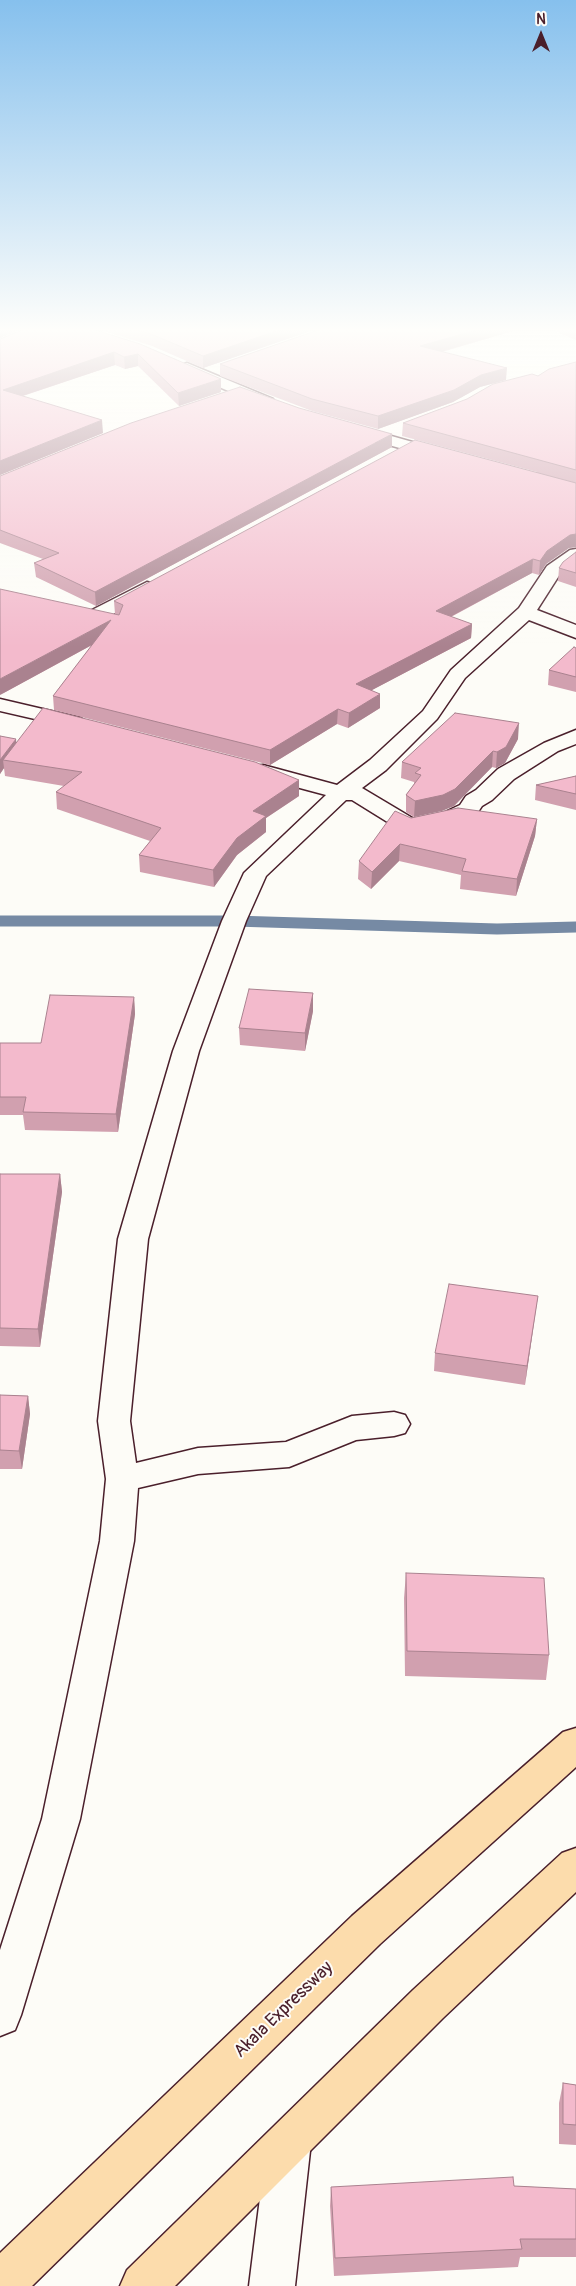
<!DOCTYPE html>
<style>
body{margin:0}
#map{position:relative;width:576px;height:2286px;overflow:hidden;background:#fdfcf7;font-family:Pangolin,sans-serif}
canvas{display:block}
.north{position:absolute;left:516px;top:10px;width:50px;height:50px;-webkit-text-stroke:4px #fdfcf7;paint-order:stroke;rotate:0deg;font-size:14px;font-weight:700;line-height:20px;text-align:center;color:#4a1f2b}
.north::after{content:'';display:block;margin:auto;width:18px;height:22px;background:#4a1f2b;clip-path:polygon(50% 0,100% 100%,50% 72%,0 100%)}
</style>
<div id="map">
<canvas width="576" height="2286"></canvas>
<div class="north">N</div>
</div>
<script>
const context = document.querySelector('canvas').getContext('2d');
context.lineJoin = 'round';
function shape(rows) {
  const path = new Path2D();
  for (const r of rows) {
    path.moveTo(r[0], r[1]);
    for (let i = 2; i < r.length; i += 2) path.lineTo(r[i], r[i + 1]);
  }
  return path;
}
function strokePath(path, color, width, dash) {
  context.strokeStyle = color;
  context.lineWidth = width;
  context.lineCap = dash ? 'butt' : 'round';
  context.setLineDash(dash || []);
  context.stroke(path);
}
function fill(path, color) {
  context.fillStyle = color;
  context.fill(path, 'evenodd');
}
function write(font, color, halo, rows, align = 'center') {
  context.font = font + ' Pangolin,sans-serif';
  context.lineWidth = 4;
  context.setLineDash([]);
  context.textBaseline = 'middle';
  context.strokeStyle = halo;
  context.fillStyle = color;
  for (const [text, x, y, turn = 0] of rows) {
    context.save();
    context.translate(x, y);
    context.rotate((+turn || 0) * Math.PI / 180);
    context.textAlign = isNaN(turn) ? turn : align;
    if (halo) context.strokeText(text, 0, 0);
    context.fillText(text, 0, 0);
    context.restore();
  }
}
const stream = shape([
 [0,921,234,921,497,929,576,927]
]);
const minor = shape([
 [187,363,273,399,275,402,273,405,267,407,261,405,182,371,179,368,182,365,187,363],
 [356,426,448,452,450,455,448,458,442,460,350,434,348,431,350,428,356,426],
 [576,549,576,562,560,574,537,610,576,625,576,638,529,620,465,678,437,719,386,770,362,788,414,819,443,813,460,805,466,796,476,790,498,769,544,743,576,730,576,744,558,751,514,779,492,800,482,806,476,815,449,826,410,833,402,831,352,800,346,800,266,876,246,921,199,1051,148,1239,130,1421,136,1463,198,1448,286,1442,352,1416,394,1412,405,1415,410,1424,405,1433,394,1436,356,1440,289,1467,198,1474,138,1488,134,1541,80,1819,21,2015,15,2030,0,2036,0,1950,42,1819,100,1541,106,1479,98,1421,118,1239,173,1051,222,921,244,873,326,795,255,776,252,771,255,766,263,765,337,785,370,760,423,711,451,670,519,608,547,566,570,550,576,549],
 [147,582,154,584,156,588,154,592,102,620,95,622,88,620,85,616,88,612,147,582],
 [0,699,81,718,84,722,81,726,74,728,0,711,0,699],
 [289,2120,304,2127,311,2142,295,2286,249,2286,267,2142,274,2127,289,2120]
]);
const major = shape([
 [576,1728,576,1767,380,1944,32,2286,0,2286,0,2253,352,1916,563,1732,576,1728],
 [576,1848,576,1892,443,2018,175,2286,120,2286,127,2270,413,1990,562,1853,576,1848]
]);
const wall = shape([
 [86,327,221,392,179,406,138,366,125,369,115,365,23,396,103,433,0,475,0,339],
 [91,327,322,327,203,368,152,346],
 [327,327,527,327,442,352,506,380,480,387,453,402,378,429,312,411,220,376,220,364],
 [545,327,576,327,576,340],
 [576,362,576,547,569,548,546,564,539,575,532,573,451,617,472,624,471,638,372,690,380,708,348,728,337,724,270,765,54,710,53,696,92,645,0,695,115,614,114,601,537,472,402,436,403,423],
 [392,447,96,606,36,577,34,563,43,559,0,543,0,476],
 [576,552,576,587,558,581,559,568],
 [576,648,576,692,548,685,549,670],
 [0,736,16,742,299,780,299,796,266,818,266,832,237,855,214,887,140,872,139,855,150,841,57,809,56,792,64,786,5,776,4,768,0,774],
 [518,739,505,763,496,768,492,767,454,806,414,817,406,812,406,795,414,784,414,782,401,778,402,762],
 [576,776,576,810,535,800,536,785],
 [411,818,537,819,535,836,516,896,460,889,461,875,399,861,371,889,358,879,359,861],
 [313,993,313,1011,305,1051,240,1045,239,1028],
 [134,997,135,1014,118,1132,25,1130,23,1115,0,1115,0,1043,41,1043],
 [0,1174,60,1174,62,1192,40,1347,0,1346],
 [538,1296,525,1385,434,1371,435,1353],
 [0,1395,28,1396,30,1414,22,1469,0,1469],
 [406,1573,549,1655,546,1680,405,1676,404,1598],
 [563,2083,576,2085,576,2145,559,2144,559,2103],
 [514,2186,576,2189,576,2265,576,2257,520,2257,518,2267,334,2276,330,2206,331,2187]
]);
const shadedWall = shape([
 [0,327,26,327,0,338],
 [288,327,322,327,203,368,203,356],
 [487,327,527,327,419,358,420,346],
 [114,352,115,365,4,402,3,390],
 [138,354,138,366,125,369,124,357],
 [507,368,506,380,480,387,453,402,378,429,378,416,481,375],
 [221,379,221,392,179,406,178,393],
 [102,420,103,433,0,475,0,461],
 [392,434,392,447,96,606,95,592],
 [576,534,576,547,569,548,546,564,539,575,540,561,547,551,570,535],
 [533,559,532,573,435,625,436,611],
 [111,620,112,634,0,695,0,679],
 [472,624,471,638,355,699,356,684],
 [380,694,380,708,348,728,349,713],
 [338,709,337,724,270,765,270,750],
 [519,723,518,739,505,763,496,768,497,752],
 [16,739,17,751,3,760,4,768,0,774,0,760],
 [493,751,492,767,454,806,442,811,414,817,415,801],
 [299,780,299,796,266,818,266,832,237,855,214,887,213,870,253,811],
 [537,819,535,836,516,896,517,879],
 [400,844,399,861,371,889,372,872],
 [313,993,313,1011,305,1051,305,1033],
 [134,997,135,1014,118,1132,116,1114],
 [60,1174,62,1192,40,1347,38,1329],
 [538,1296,535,1315,525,1385,527,1366],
 [28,1396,30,1414,22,1469,19,1451]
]);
const building = shape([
 [30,327,86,327,140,344,221,379,178,393,138,354,124,357,114,352,3,390,102,420,0,461,0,339,30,327],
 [127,327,288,327,203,356,151,334,127,327],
 [327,327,487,327,420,346,507,368,481,375,454,390,378,416,312,399,220,364,327,327],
 [576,362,576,470,403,423,467,399,493,384,532,374,538,376,549,369,576,362],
 [240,387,299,408,392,434,95,592,34,563,59,553,0,530,0,476,131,423,240,387],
 [415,440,576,483,576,534,570,535,547,551,540,561,533,559,436,611,472,624,356,684,380,694,349,713,338,709,270,750,53,696,111,620,0,679,0,589,119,615,123,605,114,601,415,440],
 [576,552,576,573,559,568,563,562,576,552],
 [574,647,576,648,576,677,549,670,574,647],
 [43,708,255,762,299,780,253,811,266,816,237,838,213,870,139,855,161,828,56,792,82,772,3,760,43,708],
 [455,713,519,723,506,747,497,752,493,751,455,789,443,795,415,801,406,795,421,775,415,773,421,768,402,762,455,713],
 [0,736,16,739,0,760,0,736],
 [576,776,576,794,536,785,576,776],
 [458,808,537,819,517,879,462,871,466,859,400,844,372,872,359,861,395,811,411,818,458,808],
 [249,989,313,993,305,1033,239,1028,249,989],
 [50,995,134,997,116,1114,23,1112,26,1097,0,1097,0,1043,41,1043,50,995],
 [0,1174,60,1174,38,1329,0,1328,0,1174],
 [449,1284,538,1296,527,1366,435,1353,449,1284],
 [0,1395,28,1396,19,1451,0,1450,0,1395],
 [406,1573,544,1578,549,1655,407,1651,406,1573],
 [563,2083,576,2085,576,2125,563,2124,563,2083],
 [513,2177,514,2186,576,2189,576,2239,520,2239,522,2249,335,2258,331,2187,513,2177]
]);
const nearStreetnames = [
 ["Akala Expressway",284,2010,-44]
];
strokePath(stream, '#768aa4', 11);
strokePath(minor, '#4a1f2b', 3);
strokePath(major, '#4a1f2b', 3);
fill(minor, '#fdfcf7');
fill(major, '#fcdcac');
fill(wall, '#d1a0af');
fill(shadedWall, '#aa828f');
fill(building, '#f3bacc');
strokePath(building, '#aa828f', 1);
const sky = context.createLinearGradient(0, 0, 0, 647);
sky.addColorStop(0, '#86c0ed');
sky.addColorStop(0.51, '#fefefb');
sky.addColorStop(1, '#fefefb00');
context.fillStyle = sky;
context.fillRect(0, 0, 576, 647);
write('18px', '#4a1f2b', '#fdfcf7', nearStreetnames);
</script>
